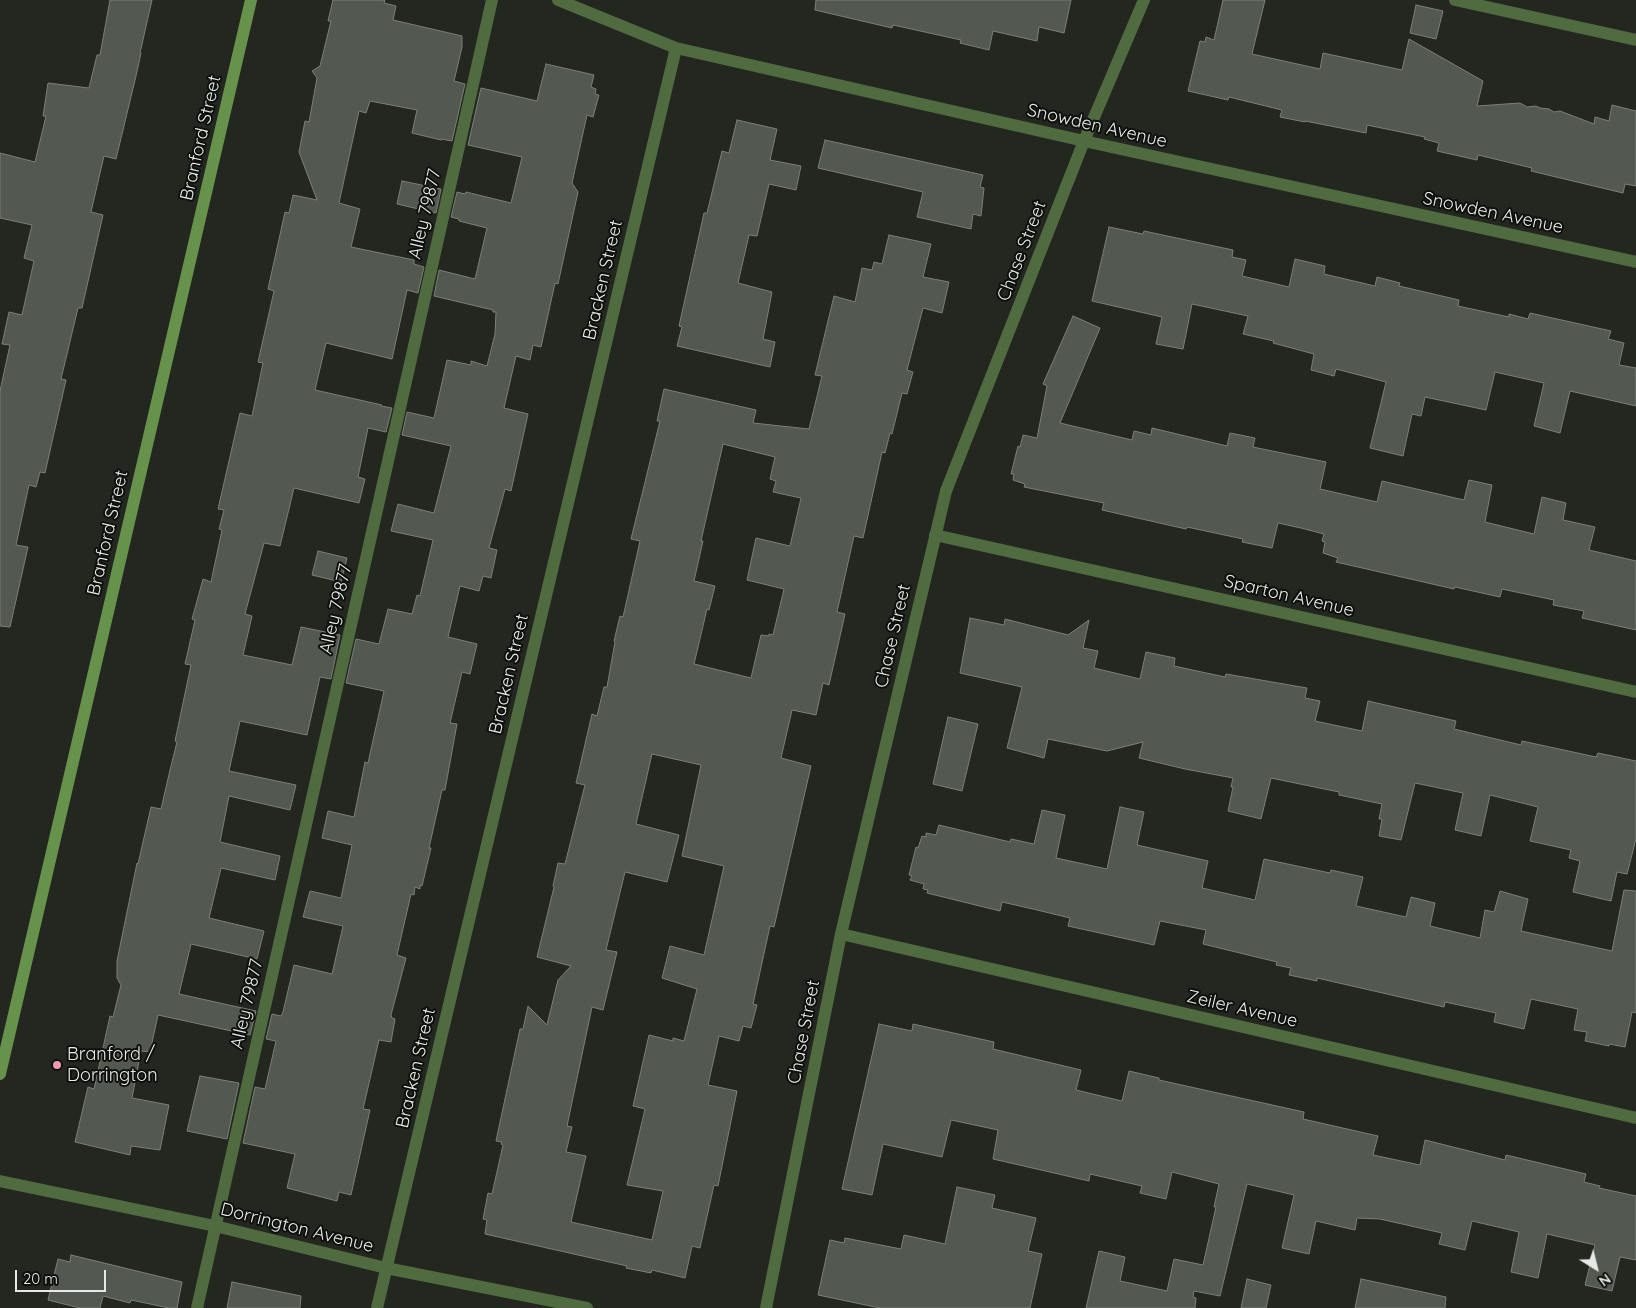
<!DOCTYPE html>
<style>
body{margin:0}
#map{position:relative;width:1636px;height:1308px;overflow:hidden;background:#232720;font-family:Quicksand,sans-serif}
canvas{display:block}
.north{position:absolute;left:1571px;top:1243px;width:50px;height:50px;-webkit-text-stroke:4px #0d100c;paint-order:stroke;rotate:144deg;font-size:14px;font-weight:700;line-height:20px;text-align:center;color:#e6eae4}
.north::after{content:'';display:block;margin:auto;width:18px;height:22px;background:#e6eae4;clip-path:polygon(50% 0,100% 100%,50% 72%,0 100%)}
.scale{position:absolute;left:15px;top:1270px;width:91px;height:22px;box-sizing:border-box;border:2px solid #e6eae4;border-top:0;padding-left:6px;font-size:15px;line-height:18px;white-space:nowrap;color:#e6eae4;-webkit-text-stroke:4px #0d100c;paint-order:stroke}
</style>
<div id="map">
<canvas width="1636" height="1308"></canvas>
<div class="north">N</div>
<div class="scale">20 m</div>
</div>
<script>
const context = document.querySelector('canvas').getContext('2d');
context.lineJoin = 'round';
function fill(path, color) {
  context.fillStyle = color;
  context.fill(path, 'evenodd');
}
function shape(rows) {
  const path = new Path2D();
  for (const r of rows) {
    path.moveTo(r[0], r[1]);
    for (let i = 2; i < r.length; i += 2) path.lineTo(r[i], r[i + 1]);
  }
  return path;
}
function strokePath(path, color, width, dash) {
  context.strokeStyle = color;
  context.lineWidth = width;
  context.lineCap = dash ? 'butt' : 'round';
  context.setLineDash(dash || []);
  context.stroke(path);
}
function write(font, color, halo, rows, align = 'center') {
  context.font = font + ' Quicksand,sans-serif';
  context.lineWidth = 4;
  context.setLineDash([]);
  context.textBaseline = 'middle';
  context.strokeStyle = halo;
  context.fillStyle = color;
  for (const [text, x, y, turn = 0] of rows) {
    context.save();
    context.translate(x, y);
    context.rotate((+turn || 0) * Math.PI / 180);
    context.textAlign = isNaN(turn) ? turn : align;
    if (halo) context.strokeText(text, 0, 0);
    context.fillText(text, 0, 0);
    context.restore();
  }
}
const building = shape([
 [110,0,152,0,140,53,141,53,136,76,116,159,104,156,91,212,103,215,82,308,78,308,61,379,66,380,45,473,40,472,36,487,29,485,16,545,28,547,10,627,0,626,0,391,10,345,2,344,9,312,22,315,34,261,24,258,32,225,0,218,0,153,35,162,46,116,43,116,48,83,89,88,97,55,100,55,110,0],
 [333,0,385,0,384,3,396,6,393,20,462,36,462,47,454,81,465,84,452,141,441,139,441,140,412,133,417,110,370,101,366,113,359,111,339,203,360,209,351,247,414,260,414,264,424,267,418,293,407,290,392,359,326,343,315,390,382,405,381,406,392,408,386,432,368,428,358,477,365,479,359,503,294,488,280,546,264,543,245,614,252,616,243,655,292,665,301,627,340,635,331,679,320,677,307,735,240,721,229,771,296,785,290,810,229,796,220,842,280,856,275,880,221,868,209,918,264,931,257,959,191,944,179,994,256,1011,250,1035,158,1015,150,1052,141,1051,132,1098,169,1105,160,1150,131,1146,130,1155,75,1142,88,1087,94,1089,110,1016,113,1017,121,985,117,978,117,961,137,863,138,864,151,807,161,809,170,770,177,742,175,741,191,665,185,664,195,620,192,619,203,579,211,582,222,530,219,529,224,510,218,509,240,413,252,416,263,363,258,362,274,291,268,289,285,212,289,213,293,195,317,200,299,152,305,121,309,122,317,78,312,71,320,66,331,21,328,21,333,0],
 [816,0,1071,0,1064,33,1039,27,1037,41,993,31,989,50,960,43,961,40,893,25,892,28,815,10,816,0],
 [1223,0,1265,0,1252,54,1320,69,1323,53,1402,70,1409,39,1483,81,1477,106,1520,103,1527,107,1536,106,1540,108,1549,109,1554,112,1560,111,1594,124,1595,117,1609,121,1612,105,1636,111,1636,186,1625,184,1623,193,1531,171,1532,168,1478,155,1477,160,1437,151,1439,143,1424,139,1425,137,1367,125,1366,133,1305,121,1305,122,1280,117,1282,110,1229,97,1228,100,1188,91,1200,41,1205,42,1206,37,1214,40,1223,0],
 [1416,5,1443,11,1436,39,1410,33,1416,5],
 [546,64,594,75,591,87,596,89,595,94,599,95,593,117,587,115,572,183,578,192,558,284,555,283,541,347,533,345,530,360,516,356,504,408,528,414,511,491,505,489,489,548,497,550,491,578,483,576,479,591,460,586,448,637,477,644,470,674,462,672,450,723,457,724,445,790,442,790,429,848,431,848,422,886,420,885,420,889,415,887,414,895,411,894,397,955,406,958,391,1015,392,1018,395,1019,391,1042,379,1040,363,1109,370,1110,351,1195,339,1192,337,1201,287,1188,295,1154,243,1143,255,1087,265,1089,276,1041,266,1039,272,1014,281,1016,283,1012,294,965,332,974,343,926,303,917,310,891,341,898,352,845,322,838,328,811,354,817,365,762,368,763,384,691,346,683,356,639,379,644,388,609,412,614,417,595,420,596,433,540,391,531,398,504,434,513,451,446,402,435,407,412,434,418,447,360,471,365,471,361,487,366,495,334,496,312,493,312,493,310,434,296,439,270,475,279,487,228,459,221,459,219,451,217,457,192,465,194,466,192,511,203,522,157,468,145,481,88,537,101,546,64],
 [737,120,777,129,770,160,801,166,796,190,769,184,757,236,749,235,738,283,772,292,763,339,775,342,770,367,677,346,682,327,679,326,704,213,707,213,722,151,729,153,737,120],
 [825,140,983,175,980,187,984,188,981,216,973,214,971,229,917,217,923,192,818,168,825,140],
 [402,181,441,189,436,213,397,204,402,181],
 [1109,227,1143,234,1144,231,1233,250,1232,257,1246,260,1242,276,1289,287,1295,259,1325,266,1324,274,1375,286,1377,277,1400,283,1399,286,1459,300,1458,306,1509,317,1509,314,1528,319,1530,313,1611,331,1608,339,1624,343,1619,365,1636,368,1636,406,1570,391,1560,433,1534,426,1544,383,1495,372,1486,410,1425,397,1421,416,1412,414,1403,456,1370,448,1386,382,1336,369,1334,376,1311,370,1314,354,1273,343,1274,341,1243,334,1248,316,1192,304,1183,349,1156,344,1162,317,1092,301,1109,227],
 [889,235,931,244,923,277,949,282,942,313,923,308,907,370,913,372,907,394,902,393,892,434,890,433,885,453,882,452,863,538,854,536,837,612,845,614,829,685,823,683,816,715,792,710,781,758,811,766,774,927,770,926,753,1004,757,1005,751,1028,743,1026,739,1041,719,1036,708,1085,737,1091,718,1186,714,1185,700,1248,692,1246,685,1278,652,1270,651,1273,626,1268,627,1266,485,1234,487,1220,483,1219,488,1193,492,1194,503,1145,501,1144,502,1142,496,1141,520,1029,523,1029,528,1006,547,1025,558,980,571,966,537,957,554,887,553,886,558,863,565,864,585,785,576,783,592,714,597,716,604,687,607,687,615,642,614,641,620,616,623,617,640,541,631,539,660,421,657,421,664,389,756,410,753,423,809,429,822,376,815,375,834,296,855,302,862,268,872,270,874,262,882,264,889,235],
 [723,444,775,457,770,479,776,481,773,492,801,498,790,546,756,538,747,580,784,589,773,635,769,634,769,636,761,635,751,678,694,664,707,609,709,610,715,586,694,581,703,541,701,541,723,444],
 [652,754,701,765,682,856,724,866,704,955,670,946,662,978,697,989,684,1041,673,1038,673,1041,649,1035,633,1106,645,1109,627,1185,663,1191,652,1240,571,1222,586,1156,566,1152,572,1127,567,1126,592,1007,603,1010,617,952,606,950,625,872,667,882,679,835,636,824,652,754],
 [1073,316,1100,328,1060,423,1132,440,1134,431,1151,435,1152,428,1227,446,1230,433,1255,438,1253,447,1326,462,1320,489,1377,502,1382,481,1464,500,1469,480,1492,485,1485,522,1534,534,1542,497,1566,503,1563,520,1595,527,1589,550,1636,561,1636,630,1582,618,1584,611,1553,605,1554,600,1502,589,1500,597,1455,587,1454,589,1336,562,1338,558,1323,553,1325,542,1322,541,1324,534,1301,528,1278,523,1272,548,1242,542,1243,539,1187,527,1186,529,1102,510,1104,503,1024,487,1025,484,1013,480,1014,474,1011,474,1018,446,1020,447,1023,435,1037,438,1047,386,1043,384,1073,316],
 [318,551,347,558,341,582,312,575,318,551],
 [970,618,1004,625,1005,619,1068,635,1089,620,1083,648,1098,651,1094,668,1140,679,1146,652,1175,658,1174,666,1225,677,1226,674,1307,688,1305,698,1320,701,1315,721,1362,731,1368,701,1456,721,1454,729,1521,745,1522,741,1596,757,1598,753,1636,761,1636,839,1627,874,1617,872,1611,901,1573,892,1580,861,1569,858,1571,850,1530,841,1538,807,1490,795,1481,836,1455,830,1463,793,1415,783,1401,840,1379,836,1382,819,1379,819,1382,804,1339,795,1339,792,1271,778,1261,819,1228,811,1233,787,1231,787,1233,778,1185,769,1139,758,1143,742,1107,751,1048,739,1044,758,1007,748,1022,687,960,673,970,618],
 [948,717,978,724,962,791,933,784,948,717],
 [1120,807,1144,812,1137,845,1208,861,1202,888,1255,900,1264,859,1330,873,1331,870,1363,877,1356,906,1406,917,1411,897,1435,903,1430,926,1480,938,1485,910,1494,912,1500,891,1528,899,1521,931,1612,951,1624,890,1636,891,1636,1013,1632,1012,1625,1047,1609,1044,1609,1046,1585,1041,1587,1032,1574,1030,1578,1009,1531,999,1524,1029,1494,1022,1496,1013,1445,1002,1444,1007,1317,978,1317,981,1289,975,1291,968,1276,965,1277,962,1203,944,1206,930,1160,921,1154,945,1068,926,1070,918,1033,909,1002,902,1000,911,927,893,928,890,923,889,924,884,910,880,912,876,909,875,916,847,918,848,922,836,926,837,926,833,936,835,939,825,1010,842,1011,839,1034,844,1042,810,1065,815,1056,858,1107,869,1120,807],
 [879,1024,912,1031,913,1024,994,1042,993,1049,1081,1070,1076,1090,1122,1101,1129,1071,1159,1078,1159,1080,1304,1112,1303,1119,1378,1136,1373,1155,1420,1165,1425,1140,1505,1160,1506,1155,1586,1174,1584,1182,1600,1186,1599,1188,1636,1196,1636,1260,1620,1257,1612,1291,1585,1285,1595,1245,1547,1234,1538,1278,1511,1272,1519,1232,1472,1221,1465,1250,1439,1244,1442,1233,1380,1219,1357,1218,1355,1230,1316,1221,1309,1254,1282,1248,1294,1195,1247,1184,1220,1296,1194,1291,1193,1297,1196,1298,1195,1308,1086,1308,1099,1251,1125,1257,1120,1281,1167,1291,1174,1259,1203,1265,1216,1207,1214,1207,1219,1184,1172,1172,1166,1199,1140,1193,1142,1186,1090,1174,1089,1181,993,1159,998,1130,951,1120,942,1157,883,1144,872,1195,842,1189,879,1024],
 [200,1076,239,1083,227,1139,187,1131,200,1076],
 [957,1187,995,1195,992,1208,1036,1218,1028,1251,1042,1254,1030,1308,880,1308,818,1295,830,1240,844,1243,845,1238,901,1249,904,1235,945,1244,957,1187],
 [71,1255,182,1282,177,1308,169,1308,131,1300,130,1303,103,1296,100,1308,80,1308,48,1300,58,1259,70,1262,71,1255],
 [1247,1279,1271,1285,1266,1308,1241,1308,1247,1279],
 [1361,1279,1446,1297,1445,1308,1355,1308,1361,1279],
 [232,1282,301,1296,300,1308,227,1308,232,1282]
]);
const service = shape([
 [1455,0,1636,40],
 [197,1308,492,0]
]);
const minor = shape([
 [558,0,676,48,1084,141,1636,262],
 [935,535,1636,692],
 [841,934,1636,1118],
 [0,1181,215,1226,386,1268,587,1308],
 [377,1308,676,48]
]);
const tertiary = shape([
 [766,1308,841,934,946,491,1084,141,1144,0]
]);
const secondary = shape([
 [0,1074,251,0]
]);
const markers = [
 [57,1065,5,"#f29ab0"]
];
const streetNames = [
 ["Snowden Avenue",1097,126,13],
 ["Branford Street",201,138,-77],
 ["Snowden Avenue",1493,213,12],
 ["Alley 79877",425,214,-77],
 ["Chase Street",1022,251,-69],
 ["Bracken Street",603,280,-77],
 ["Branford Street",108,533,-77],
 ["Sparton Avenue",1289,596,13],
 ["Alley 79877",336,609,-77],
 ["Chase Street",893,636,-77],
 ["Bracken Street",509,674,-77],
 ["Alley 79877",247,1004,-77],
 ["Zeiler Avenue",1242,1009,13],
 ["Chase Street",804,1032,-79],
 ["Bracken Street",416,1068,-77],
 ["Dorrington Avenue",297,1228,14]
];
const poiNames = [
 ["Branford /",67,1055],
 ["Dorrington",67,1076]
];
fill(building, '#535950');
strokePath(building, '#7a8077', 1);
strokePath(service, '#506b40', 12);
strokePath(minor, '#506b40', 12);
strokePath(tertiary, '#506b40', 12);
strokePath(secondary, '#67924c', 12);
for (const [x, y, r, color] of markers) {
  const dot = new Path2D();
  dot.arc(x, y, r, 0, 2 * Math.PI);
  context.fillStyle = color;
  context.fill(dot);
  strokePath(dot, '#0d100c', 2);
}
write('18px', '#e6eae4', '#0d100c', streetNames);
write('18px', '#e6eae4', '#0d100c', poiNames, 'left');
</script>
